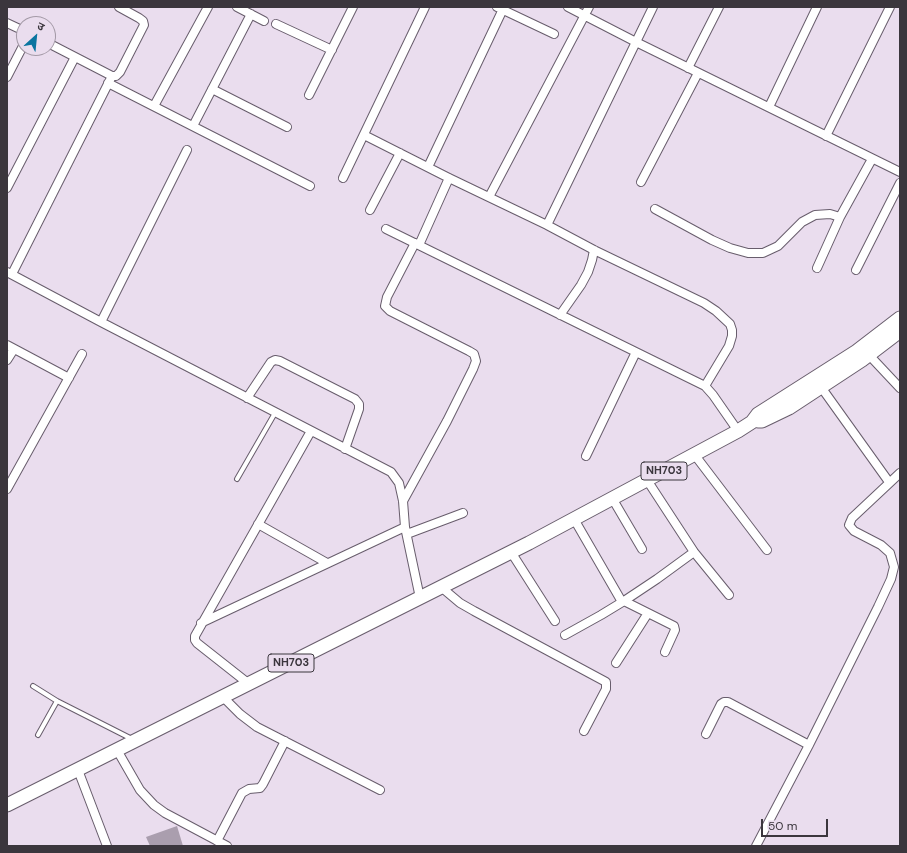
<!DOCTYPE html>
<meta charset="utf-8">
<style>
body{margin:0}
#map{position:relative;width:907px;height:853px;overflow:hidden;background:#eaddee;font-family:"DM Sans","Noto Sans Devanagari",sans-serif}
canvas{display:block}
.frame{position:absolute;inset:0;border:8px solid #3b363d;pointer-events:none}
.north{position:absolute;left:16px;top:16px;width:40px;height:40px;box-sizing:border-box;background:#eaddee;border:1px solid #a49aa7;border-radius:50%;rotate:27deg;font-size:11px;font-weight:700;line-height:16px;text-align:center;color:#3b363d}
.north::after{content:'';display:block;margin:auto;width:14px;height:18px;background:#0b75a0;clip-path:polygon(50% 0,100% 100%,50% 72%,0 100%)}
.scale{position:absolute;left:761px;top:819px;width:67px;height:18px;box-sizing:border-box;border:2px solid #3b363d;border-top:0;padding-left:5px;font-size:12px;line-height:14px;white-space:nowrap;color:#3b363d;-webkit-text-stroke:3px #eaddee;paint-order:stroke}
</style>
<div id="map">
<canvas width="907" height="853"></canvas>
<div class="frame"></div>
<div class="north">उ</div>
<div class="scale">50 m</div>
</div>
<script>
const context = document.querySelector('canvas').getContext('2d');
context.lineJoin = 'round';
function fill(path, color) {
  context.fillStyle = color;
  context.fill(path, 'evenodd');
}
function shape(rows) {
  const path = new Path2D();
  for (const r of rows) {
    path.moveTo(r[0], r[1]);
    for (let i = 2; i < r.length; i += 2) path.lineTo(r[i], r[i + 1]);
  }
  return path;
}
function strokePath(path, color, width, dash) {
  context.strokeStyle = color;
  context.lineWidth = width;
  context.lineCap = dash ? 'butt' : 'round';
  context.setLineDash(dash || []);
  context.stroke(path);
}
function write(font, color, halo, rows, align = 'center') {
  context.font = font + ' "DM Sans",sans-serif';
  context.lineWidth = 4;
  context.setLineDash([]);
  context.textBaseline = 'middle';
  context.strokeStyle = halo;
  context.fillStyle = color;
  for (const [text, x, y, turn = 0] of rows) {
    context.save();
    context.translate(x, y);
    context.rotate((+turn || 0) * Math.PI / 180);
    context.textAlign = isNaN(turn) ? turn : align;
    if (halo) context.strokeText(text, 0, 0);
    context.fillText(text, 0, 0);
    context.restore();
  }
}
const building = shape([
 [177,826,183,846,150,846,146,837]
]);
const service = shape([
 [237,479,275,413],
 [33,686,57,701,132,739],
 [38,735,57,701]
]);
const minor = shape([
 [237,7,264,21],
 [497,7,554,34],
 [568,7,636,42,900,172],
 [7,23,24,31],
 [276,24,332,50],
 [48,43,112,76,116,76,120,72,144,25,143,21,139,18,119,7],
 [688,68,719,7],
 [7,77,24,44],
 [108,83,310,186],
 [212,89,287,127],
 [309,95,353,7],
 [154,106,208,7],
 [769,107,817,7],
 [193,126,251,14],
 [364,135,449,178,547,225,594,250,704,303,716,311,730,324,732,330,732,336,729,346,705,386],
 [826,136,890,7],
 [428,167,504,7],
 [343,178,425,7],
 [641,182,698,73],
 [7,188,75,57],
 [489,197,589,7],
 [655,209,712,240,730,248,748,253,763,253,778,246,802,222,815,215,830,214,840,217],
 [370,210,400,153],
 [547,225,653,7],
 [386,229,705,386,713,395,738,431],
 [419,245,449,178],
 [817,268,840,217,872,159],
 [856,270,900,183],
 [7,272,101,322,391,472,399,483,403,501,405,527,420,598],
 [12,274,112,76],
 [560,315,581,285,588,272,592,260,594,250],
 [101,322,187,150],
 [7,345,69,378],
 [869,355,900,388],
 [7,360,14,349],
 [821,387,889,482],
 [247,398,271,362,275,360,280,361,355,399,359,404,359,409,345,449],
 [694,454,767,550],
 [586,456,636,352],
 [647,480,694,552,729,595],
 [7,489,82,354],
 [612,498,642,549],
 [403,501,447,421,473,369,476,361,474,354,469,351,390,311,385,306,387,297,415,243],
 [574,519,622,602],
 [258,524,327,563],
 [407,534,463,513],
 [511,552,555,621],
 [441,587,460,603,474,611,606,682,606,689,584,731],
 [624,601,674,626,675,630,665,652],
 [201,623,405,527],
 [565,635,601,615,624,601,657,579,694,552],
 [616,663,648,613],
 [249,684,197,643,195,640,195,636,311,431],
 [223,697,240,714,257,727,380,790],
 [706,734,721,704,724,702,728,702,809,745],
 [117,750,140,790,154,805,165,813,227,846],
 [78,770,107,846],
 [217,841,242,793,249,789,260,788,263,784,285,741],
 [756,846,809,745,878,607,891,579,894,567,890,553,881,545,854,531,849,525,852,518,900,473]
]);
const trunk = shape([
 [758,421,762,421,789,408,862,360,900,331],
 [7,805,529,543,738,431,752,422,758,414,857,351,900,318]
]);
const shields = [
 [664,471,46],
 [291,663,46]
];
const shieldNames = [
 ["NH703",664,471],
 ["NH703",291,663]
];
fill(building, '#aa9eae');
strokePath(service, '#685d6c', 6);
strokePath(minor, '#685d6c', 10);
strokePath(trunk, '#685d6c', 15);
strokePath(service, '#fff', 4);
strokePath(minor, '#fff', 8);
strokePath(trunk, '#fff', 13);
for (const [x, y, w] of shields) {
  const box = new Path2D();
  box.roundRect(x - w / 2, y - 9, w, 18, 3);
  context.fillStyle = '#eaddee';
  context.fill(box);
  strokePath(box, '#3b363d', 1);
}
write('bold 11px', '#3b363d', null, shieldNames);
</script>
